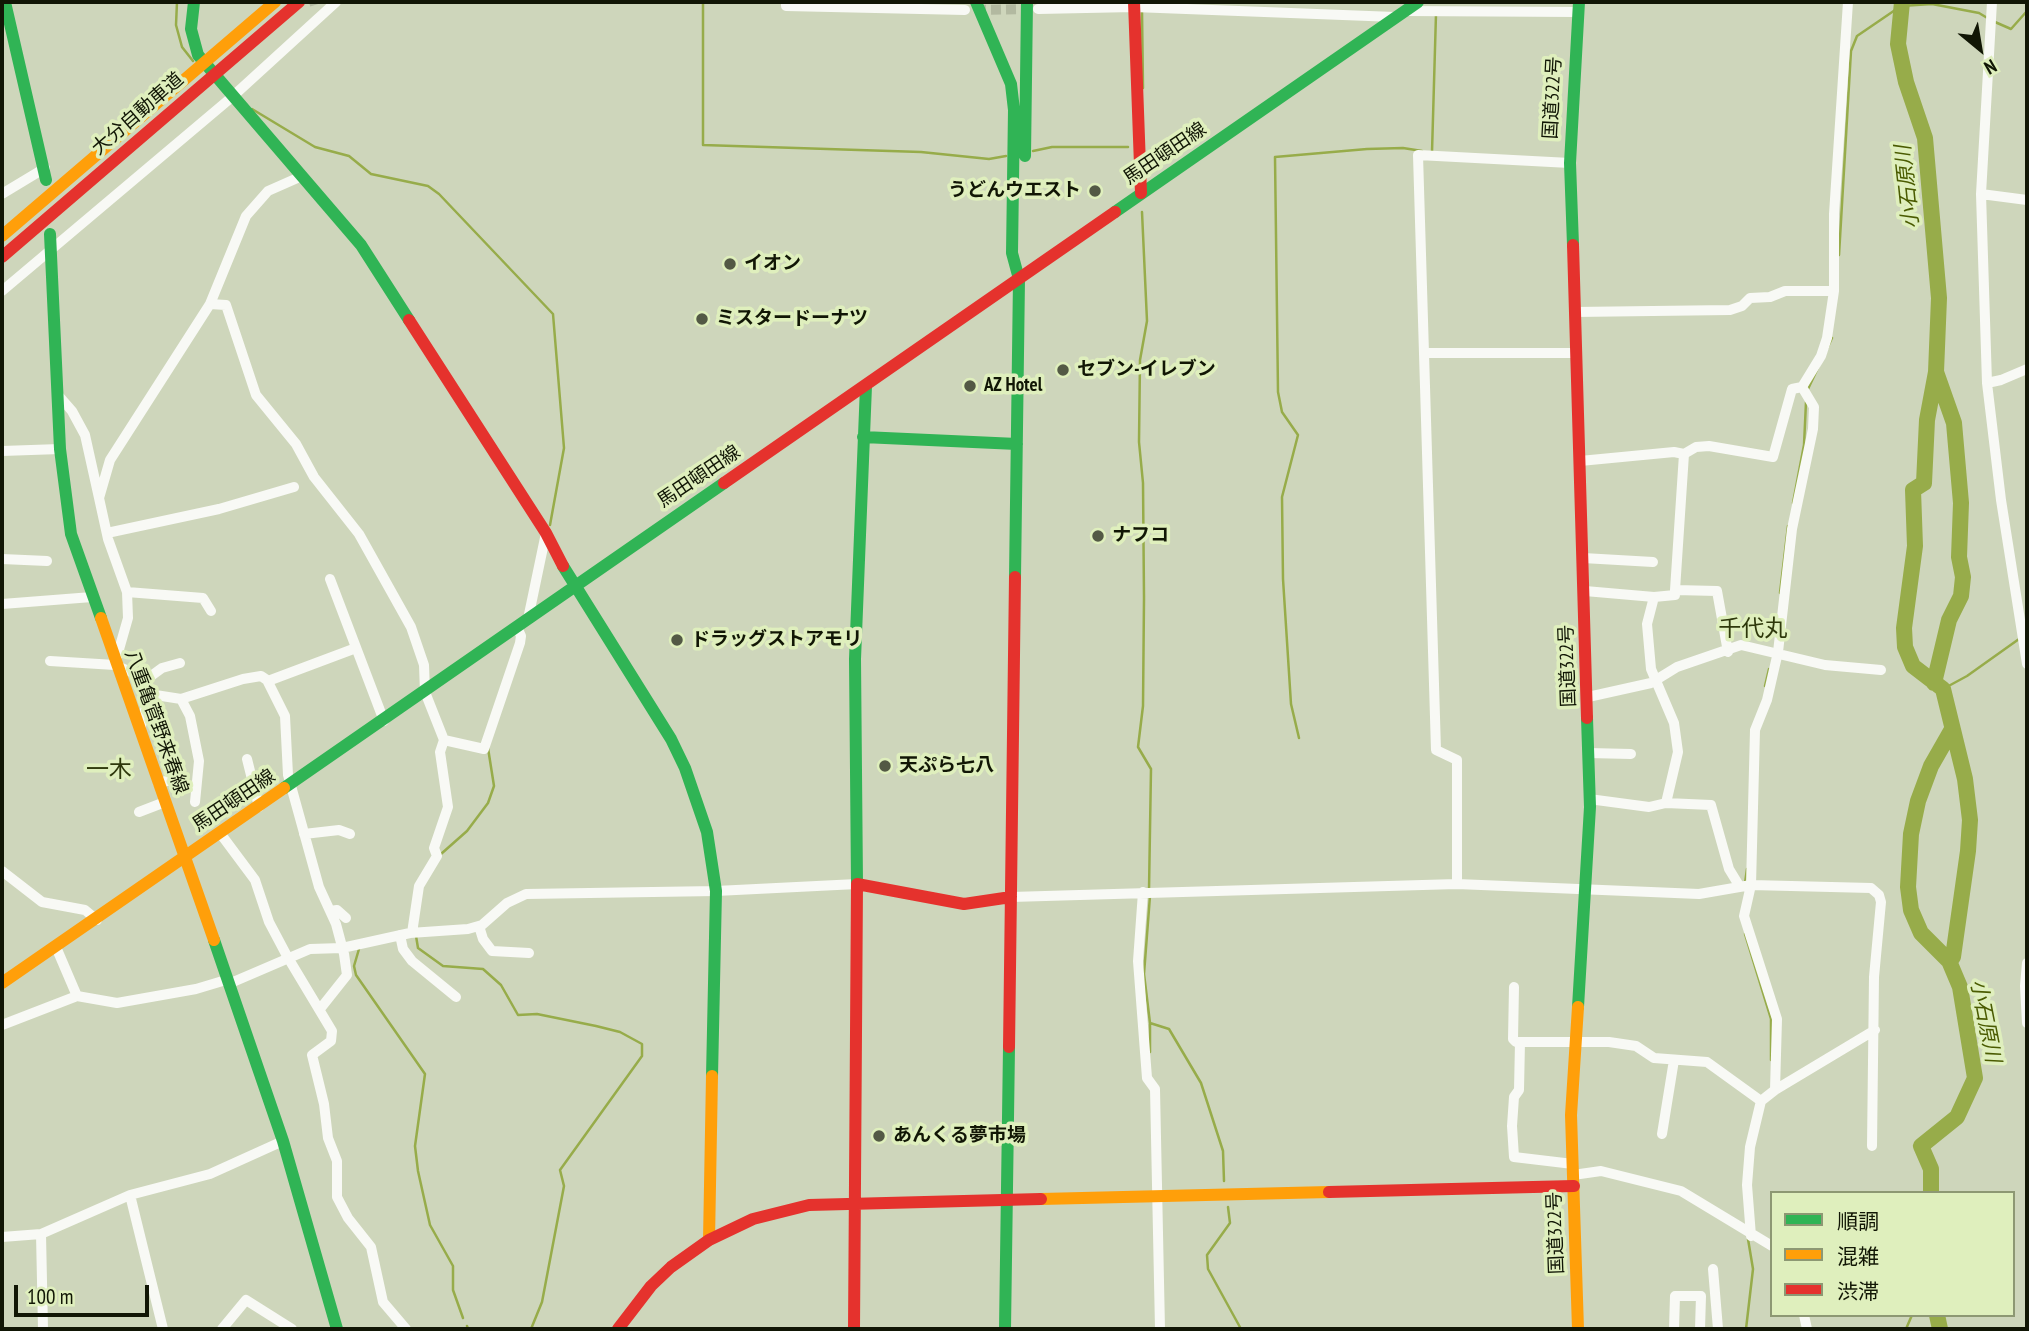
<!DOCTYPE html>
<meta charset="utf-8">
<style>
body{margin:0}
#map{position:relative;width:2029px;height:1331px;overflow:hidden;background:#ced6bb;font-family:"PT Sans Narrow","Noto Sans JP",sans-serif}
canvas{display:block}
.frame{position:absolute;inset:0;border:4px solid #111605;pointer-events:none}
.legend{position:absolute;left:1770px;top:1191px;width:245px;height:126px;box-sizing:border-box;background:#dfefbd;border:2px solid #8d9873;margin:0;padding:9px 12px;list-style:none;font-size:21px;color:#111605}
.legend li{display:flex;align-items:center;gap:14px;height:35px}
.legend b{width:35px;border:2px solid #8d9873}
.north{position:absolute;left:1945px;top:14px;width:70px;height:70px;-webkit-text-stroke:5px #dfefbd;paint-order:stroke;rotate:150deg;font-size:19px;font-weight:700;line-height:28px;text-align:center;color:#111605}
.north::after{content:'';display:block;margin:auto;width:24px;height:32px;background:#111605;clip-path:polygon(50% 0,100% 100%,50% 72%,0 100%)}
.scale{position:absolute;left:14px;top:1285px;width:135px;height:32px;box-sizing:border-box;border:4px solid #111605;border-top:0;padding-left:9px;font-size:21px;line-height:24px;white-space:nowrap;color:#111605;-webkit-text-stroke:5px #dfefbd;paint-order:stroke}
</style>
<div id="map">
<canvas width="2029" height="1331"></canvas>
<div class="frame"></div>
<ul class="legend">
<li><b style="height:9px;background:#30b455"></b>順調</li>
<li><b style="height:9px;background:#ff9f0a"></b>混雑</li>
<li><b style="height:9px;background:#e5322d"></b>渋滞</li>
</ul>
<div class="north">N</div>
<div class="scale">100 m</div>
</div>
<script>
const context = document.querySelector('canvas').getContext('2d');
context.lineJoin = 'round';
function shape(rows) {
  const path = new Path2D();
  for (const r of rows) {
    path.moveTo(r[0], r[1]);
    for (let i = 2; i < r.length; i += 2) path.lineTo(r[i], r[i + 1]);
  }
  return path;
}
function strokePath(path, color, width, dash) {
  context.strokeStyle = color;
  context.lineWidth = width;
  context.lineCap = dash ? 'butt' : 'round';
  context.setLineDash(dash || []);
  context.stroke(path);
}
function write(font, color, halo, rows, align = 'center') {
  context.font = font + ' "PT Sans Narrow","Noto Sans JP",sans-serif';
  context.lineWidth = 7;
  context.setLineDash([]);
  context.textBaseline = 'middle';
  context.strokeStyle = halo;
  context.fillStyle = color;
  for (const [text, x, y, turn = 0] of rows) {
    context.save();
    context.translate(x, y);
    context.rotate((+turn || 0) * Math.PI / 180);
    context.textAlign = isNaN(turn) ? turn : align;
    if (halo) context.strokeText(text, 0, 0);
    context.fillText(text, 0, 0);
    context.restore();
  }
}
const stream = shape([
 [177,2,176,25,182,47,193,61],
 [703,2,703,145,921,152,989,159,1006,156],
 [1142,11,1143,88],
 [1995,22,2011,29,2027,11],
 [252,109,315,147,349,156,371,174,428,186,439,194,553,314,564,448,550,525],
 [1033,151,1052,147,1128,147],
 [1432,152,1436,14],
 [1142,212,1147,321,1140,360,1139,442,1143,483,1144,598,1143,706,1138,747,1151,769,1149,890],
 [1839,255,1851,51,1857,36,1901,6,1932,4,1979,13,1989,19],
 [1808,389,1832,338],
 [1793,503,1804,445,1806,402],
 [1780,593,1788,526],
 [1765,686,1769,669],
 [1943,689,1967,676,2019,639],
 [1299,738,1291,704,1283,579,1282,497,1298,435,1282,412,1278,392,1275,157,1367,149,1403,148,1422,151],
 [441,854,467,831,488,803,494,786,488,748],
 [1745,883,1747,869],
 [1150,896,1144,974,1150,1023,1169,1029,1201,1083,1223,1151,1224,1181],
 [1745,934,1771,1019,1771,1060],
 [416,936,418,948,443,966,483,969,501,985,518,1015,537,1014,596,1026,620,1032,642,1044,642,1056,560,1170,564,1186,542,1302,531,1329],
 [359,949,354,966,356,975,425,1074,415,1146,418,1171,430,1225,453,1266,453,1290,463,1318],
 [1150,1052,1150,1024],
 [1228,1207,1230,1223,1207,1255,1208,1269,1241,1329],
 [467,1326,468,1329],
 [1746,1329,1753,1269,1748,1239],
 [1906,1329,1912,1315]
]);
const river = shape([
 [1902,2,1898,44,1906,82,1925,138,1939,298,1936,372,1927,420,1924,483,1913,490,1915,546,1904,628,1905,647,1913,666,1943,689,1965,779,1970,820,1968,851,1953,957,1949,961],
 [1934,683,1949,620,1961,596,1963,577,1959,557,1961,503,1954,423,1936,372],
 [1931,1193,1931,1169,1921,1146,1957,1117,1975,1078,1960,987,1949,961,1921,933,1911,910,1908,887,1911,834,1918,801,1931,766,1951,731],
 [1937,1315,1940,1329]
]);
const streetTunnel = shape([
 [314,2,315,5],
 [976,10,1031,9]
]);
const street = shape([
 [786,2,786,6,965,10],
 [1992,2,1981,194,1987,383,2001,500,2027,664],
 [1038,9,1134,7,1395,17],
 [1404,11,1578,12],
 [2,194,45,168],
 [1981,194,2027,200],
 [2,291,232,97,336,2],
 [210,304,226,305,256,395,296,444,314,477,359,534,411,627,424,665,425,692,444,740,440,752,448,807,434,848,437,856,419,886,412,933],
 [1575,312,1730,310,1742,306,1750,298,1770,297,1785,291,1834,291],
 [1424,353,1577,353],
 [1987,383,2001,380,2027,369],
 [58,395,72,411,85,435,99,498],
 [2,451,60,449],
 [1684,454,1675,590,1717,591,1728,652],
 [1580,461,1674,452,1684,454,1696,447,1709,446,1773,457,1792,389,1802,387,1821,356,1827,338,1834,291,1834,214,1848,2],
 [107,533,219,509,294,487],
 [1583,558,1653,562],
 [2,559,47,561],
 [330,579,384,721],
 [1585,591,1654,597],
 [127,592,203,598,211,611],
 [2,604,92,597],
 [528,619,546,533],
 [116,660,128,618,127,592,108,539,99,498,110,460,210,304,246,216,268,191,302,176],
 [50,661,115,665,147,679,162,668,180,663],
 [268,681,356,648],
 [149,694,181,699,243,679,261,676,267,680,285,716,288,775,319,887,336,924,344,954,347,975,320,1009],
 [1588,697,1651,683,1677,667,1741,645,1825,665,1881,670],
 [181,699,190,716,199,761,195,802],
 [140,730,149,694,147,679],
 [444,740,484,749,520,643,521,636,517,627],
 [1588,753,1631,754],
 [247,759,259,807],
 [158,783,180,778],
 [1589,799,1649,807,1666,803,1711,805,1729,869,1740,887],
 [1666,803,1678,752,1674,723,1651,669,1647,624,1654,597,1675,595,1675,590],
 [139,812,165,802],
 [220,833,255,880,269,922,287,956,332,1031,331,1041,312,1055,324,1104,328,1138,337,1161,337,1197,348,1218,371,1247,383,1302,406,1329],
 [304,834,339,830,350,834],
 [2,871,42,902,85,910,97,920],
 [1457,884,1457,760,1436,750,1418,155,1570,163],
 [1143,892,1138,961,1147,1078,1155,1089,1160,1329],
 [1011,897,1457,884,1699,894,1751,885,1871,888,1879,895,1881,902,1874,977,1872,1146],
 [330,911,337,910,346,918],
 [479,926,483,939,492,951,529,953],
 [400,935,403,949,412,961,456,997],
 [56,947,77,996],
 [2027,963,2025,986,2027,1023],
 [233,982,310,949,342,948,410,933,468,929,482,925,507,903,526,894,716,891,857,884],
 [1514,987,1513,1039,1516,1042,1609,1042,1636,1046,1654,1058,1707,1062,1761,1101],
 [2,1025,77,996,117,1003,196,989,226,980],
 [1520,1042,1519,1090,1514,1097,1512,1126,1514,1157,1573,1164],
 [1775,1090,1875,1030],
 [1662,1134,1674,1060],
 [1573,1175,1601,1171,1681,1191,1772,1246],
 [130,1195,163,1329],
 [41,1234,43,1329],
 [1751,1236,1747,1185,1750,1147,1761,1101,1775,1090,1777,1019,1744,916,1751,885,1755,730,1767,700,1778,652,1792,529,1813,429,1814,407,1802,387],
 [2,1237,41,1234,130,1195,210,1174,283,1141],
 [1713,1269,1718,1329],
 [1804,1315,1807,1329],
 [222,1329,246,1300,292,1329],
 [1674,1329,1675,1296,1701,1296,1700,1329]
]);
const fast = shape([
 [5,2,46,180],
 [194,2,191,29,198,55,361,245,409,320],
 [976,2,1011,84,1014,110,1012,253,1019,279],
 [1025,156,1027,2],
 [1115,212,1418,2],
 [50,234,60,449,71,534,101,618],
 [1573,245,1570,163,1579,2],
 [863,437,1017,444],
 [563,566,671,739,685,768,707,832,716,891,712,1076],
 [1015,577,1019,279],
 [284,788,724,483],
 [857,884,855,659,866,386],
 [214,940,283,1141,337,1329],
 [1578,1007,1590,807,1587,718],
 [1005,1329,1009,1047]
]);
const slow = shape([
 [2,236,275,2],
 [101,618,214,940],
 [2,983,284,788],
 [1578,1007,1571,1115,1578,1329],
 [1041,1199,1329,1192],
 [709,1240,712,1076]
]);
const jam = shape([
 [1134,2,1141,193],
 [1573,245,1587,718],
 [2,257,299,2],
 [409,320,546,533,563,566],
 [724,483,1115,212],
 [1009,1047,1015,577],
 [1329,1192,1574,1186],
 [618,1329,651,1286,671,1267,709,1240,753,1219,809,1205,1041,1199],
 [854,1329,857,884,964,904,1011,897]
]);
const markers = [
 [1095,191,7,"#535945"],
 [730,264,7,"#535945"],
 [702,319,7,"#535945"],
 [1063,370,7,"#535945"],
 [970,386,7,"#535945"],
 [1098,536,7,"#535945"],
 [677,640,7,"#535945"],
 [885,766,7,"#535945"],
 [879,1136,7,"#535945"]
];
const streetNames = [
 ["国道322号",1553,98,-87],
 ["大分自動車道",138,114,-41],
 ["馬田頓田線",1165,154,-34],
 ["馬田頓田線",699,477,-34],
 ["国道322号",1568,666,-92],
 ["八重亀菅野来春線",156,722,70],
 ["馬田頓田線",234,801,-34],
 ["国道322号",1556,1233,-92]
];
const poiNames = [
 ["うどんウエスト",1081,191,"right"],
 ["イオン",744,264],
 ["ミスタードーナツ",716,319],
 ["セブン-イレブン",1077,370],
 ["AZ Hotel",984,386],
 ["ナフコ",1112,536],
 ["ドラッグストアモリ",691,640],
 ["天ぷら七八",899,766],
 ["あんくる夢市場",893,1136]
];
const waterNames = [
 ["小石原川",1908,187,-96],
 ["小石原川",1985,1021,79]
];
const quarterNames = [
 ["千代丸",1753,629],
 ["一木",109,770]
];
strokePath(stream, '#97ac4a', 2.5);
strokePath(river, '#97ac4a', 16);
strokePath(streetTunnel, '#b2b9a0', 10, [10, 5]);
strokePath(street, '#f8f9f5', 10);
strokePath(fast, '#30b455', 12);
strokePath(slow, '#ff9f0a', 12);
strokePath(jam, '#e5322d', 12);
for (const [x, y, r, color] of markers) {
  const dot = new Path2D();
  dot.arc(x, y, r, 0, 2 * Math.PI);
  context.fillStyle = color;
  context.fill(dot);
  strokePath(dot, '#dfefbd', 2.5);
}
write('19px', '#111605', '#dfefbd', streetNames);
write('bold 19px', '#111605', '#dfefbd', poiNames, 'left');
write('italic 21px', '#4a5b01', '#dfefbd', waterNames);
write('23px', '#2e380b', '#dfefbd', quarterNames);
</script>
